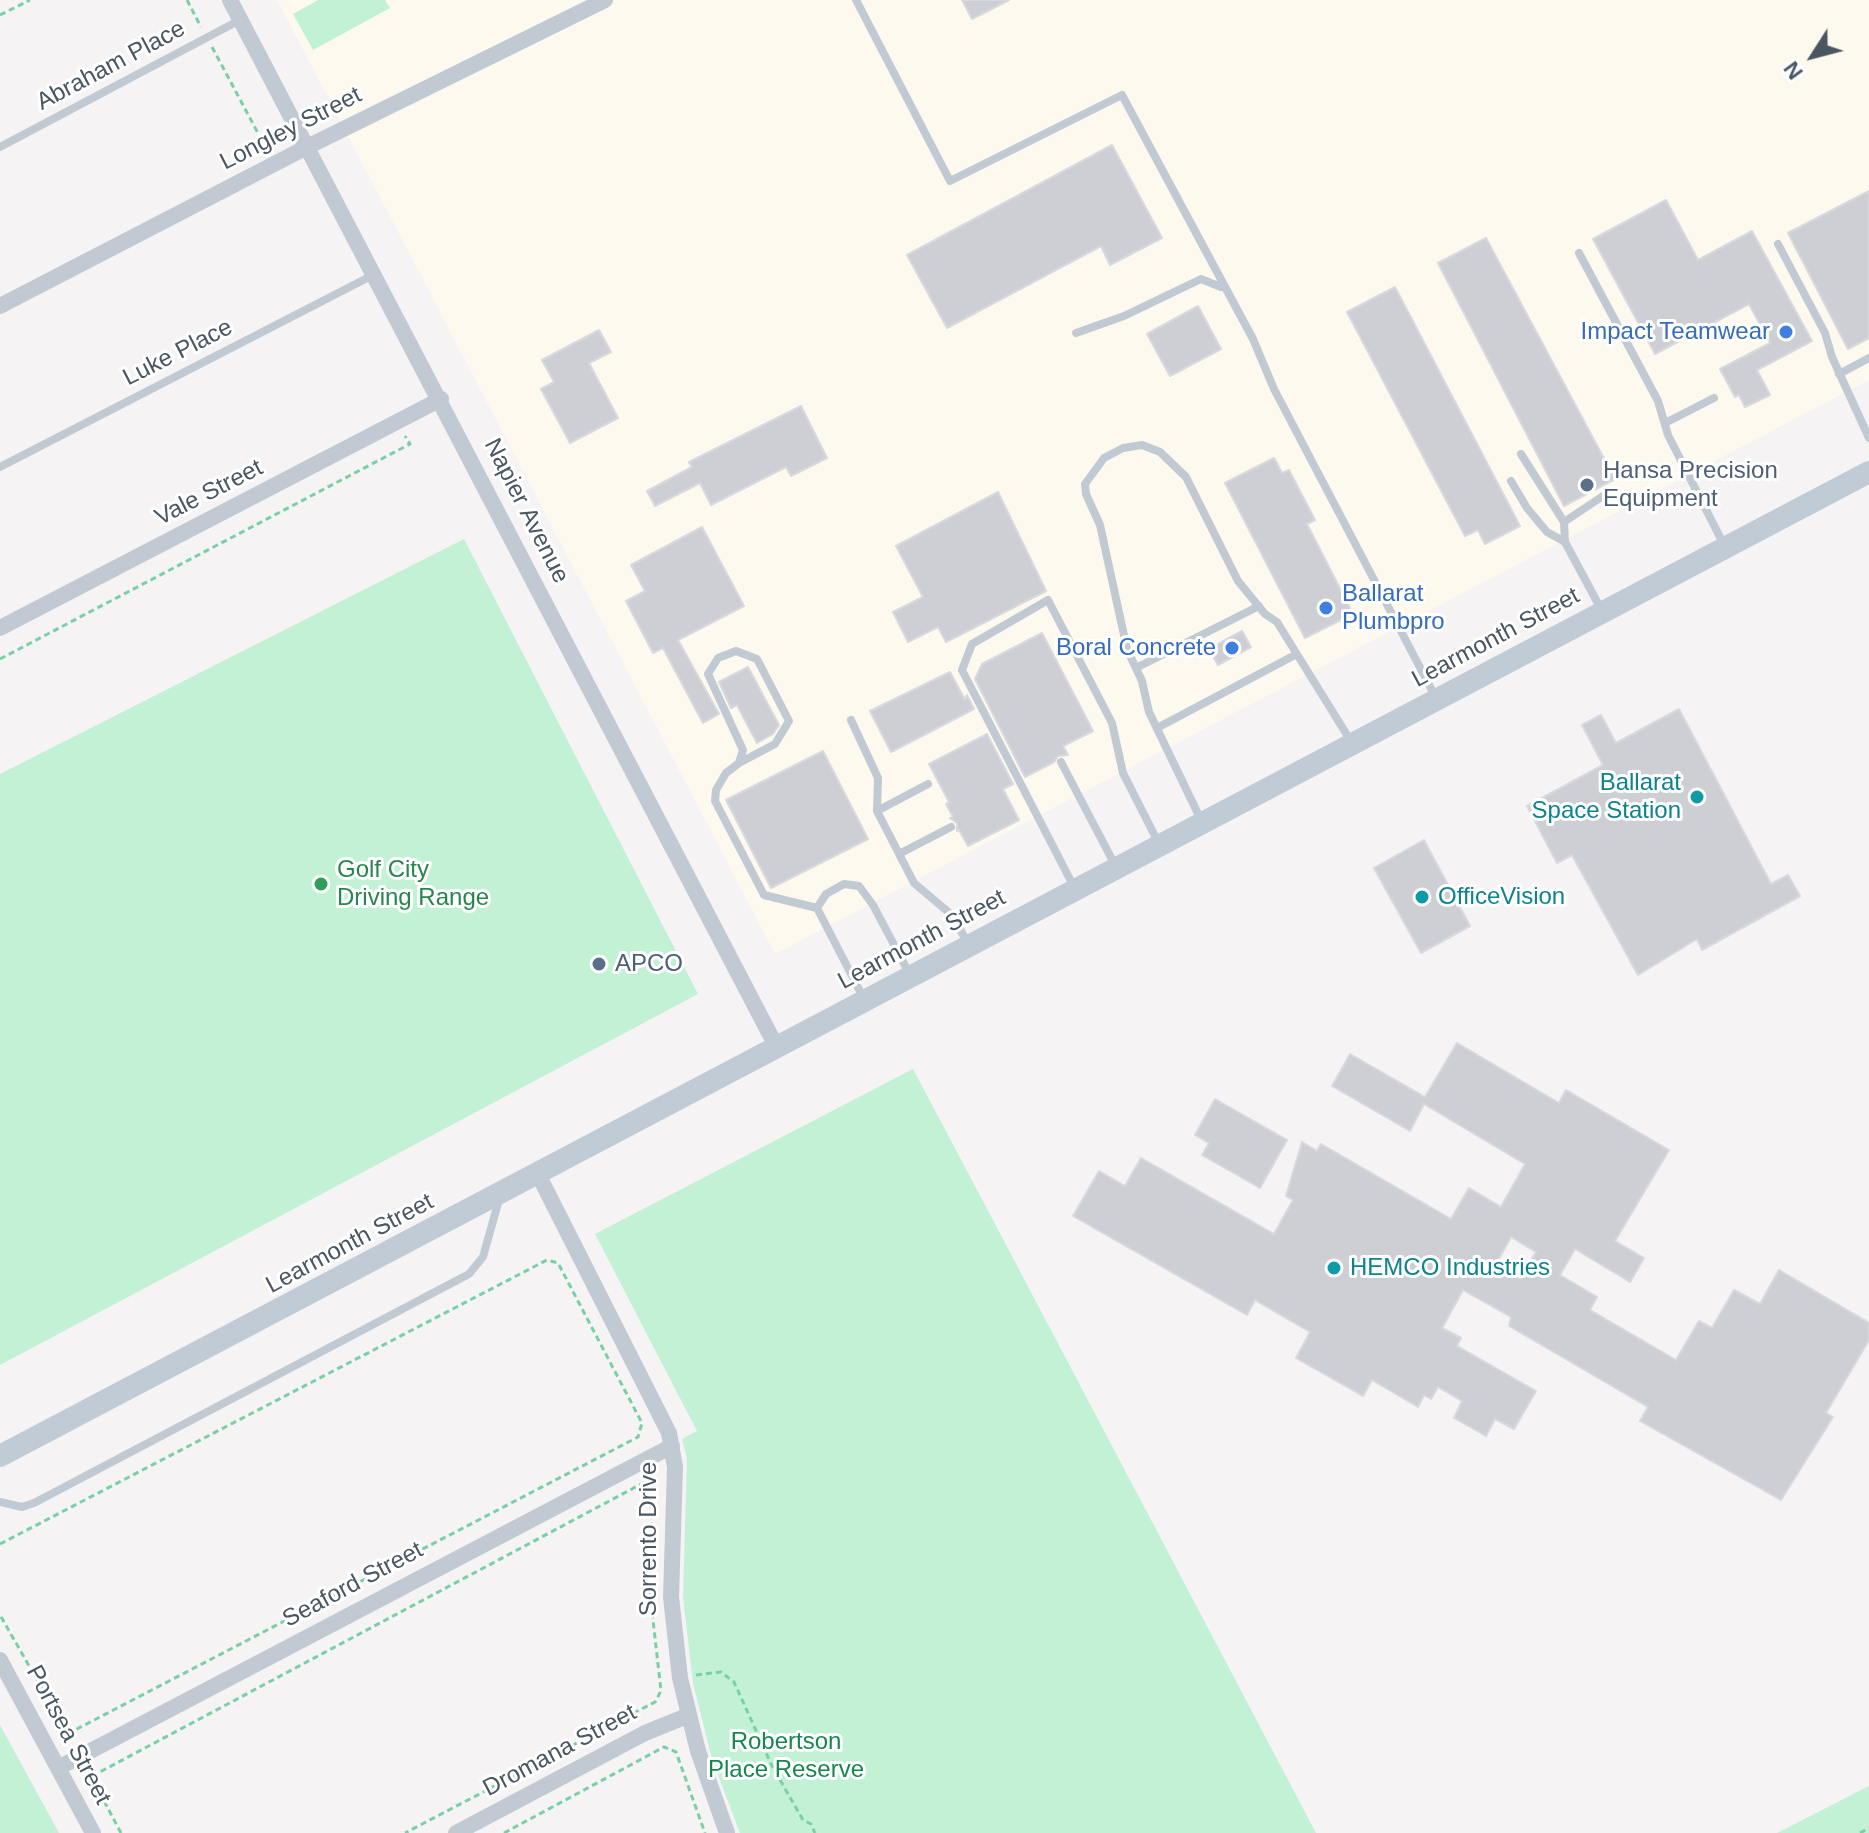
<!DOCTYPE html>
<style>
body{margin:0}
#map{position:relative;width:1869px;height:1833px;overflow:hidden;background:#f5f3f3;font-family:Helvetica,sans-serif}
canvas{display:block}
.north{position:absolute;left:1773px;top:16px;width:80px;height:80px;-webkit-text-stroke:6px #fff;paint-order:stroke;rotate:234deg;font-size:22px;font-weight:700;line-height:32px;text-align:center;color:#4a5661}
.north::after{content:'';display:block;margin:auto;width:28px;height:36px;background:#4a5661;clip-path:polygon(50% 0,100% 100%,50% 72%,0 100%)}
</style>
<div id="map">
<canvas width="1869" height="1833"></canvas>
<div class="north">N</div>
</div>
<script>
const context = document.querySelector('canvas').getContext('2d');
context.lineJoin = 'round';
function fill(path, color) {
  context.fillStyle = color;
  context.fill(path, 'evenodd');
}
function shape(rows) {
  const path = new Path2D();
  for (const r of rows) {
    path.moveTo(r[0], r[1]);
    for (let i = 2; i < r.length; i += 2) path.lineTo(r[i], r[i + 1]);
  }
  return path;
}
function strokePath(path, color, width, dash) {
  context.strokeStyle = color;
  context.lineWidth = width;
  context.lineCap = dash ? 'butt' : 'round';
  context.setLineDash(dash || []);
  context.stroke(path);
}
function write(font, color, halo, rows, align = 'center') {
  context.font = font + ' Helvetica,sans-serif';
  context.lineWidth = 6;
  context.setLineDash([]);
  context.textBaseline = 'middle';
  context.strokeStyle = halo;
  context.fillStyle = color;
  for (const [text, x, y, turn = 0] of rows) {
    context.save();
    context.translate(x, y);
    context.rotate((+turn || 0) * Math.PI / 180);
    context.textAlign = isNaN(turn) ? turn : align;
    if (halo) context.strokeText(text, 0, 0);
    context.fillText(text, 0, 0);
    context.restore();
  }
}
const commercial = shape([
 [277,0,1869,0,1869,380,775,954]
]);
const green = shape([
 [318,0,385,0,390,8,313,50,293,14],
 [464,539,698,994,0,1365,0,774],
 [913,1069,975,1186,1316,1833,740,1833,712,1759,693,1683,683,1597,687,1458,682,1439,697,1431,595,1234],
 [0,1725,59,1833,0,1833],
 [1869,1786,1869,1833,1777,1833]
]);
const building = shape([
 [962,0,1009,0,972,19,962,0],
 [1112,145,1162,238,1110,265,1101,246,947,328,907,255,1112,145],
 [1869,191,1869,338,1848,349,1788,233,1869,191],
 [1666,200,1698,260,1752,231,1812,341,1757,370,1770,395,1745,407,1739,395,1735,397,1720,369,1770,343,1749,304,1655,354,1593,239,1666,200],
 [1486,238,1615,479,1564,506,1438,263,1486,238],
 [1395,287,1520,526,1485,544,1478,530,1465,536,1347,312,1395,287],
 [1198,306,1221,349,1170,376,1147,334,1198,306],
 [599,330,611,352,589,363,618,418,570,443,541,389,554,382,542,360,599,330],
 [801,406,827,458,791,476,786,467,711,505,700,483,655,506,647,491,692,467,689,462,801,406],
 [1274,458,1282,473,1289,470,1315,520,1307,524,1353,614,1305,638,1225,483,1274,458],
 [998,492,1046,591,946,642,938,627,908,642,893,612,923,597,896,546,998,492],
 [702,527,744,606,678,640,719,714,703,723,663,648,653,653,626,601,645,591,631,565,702,527],
 [1242,631,1251,647,1218,665,1209,649,1242,631],
 [1042,633,1093,731,1063,746,1068,755,1058,756,1054,762,1025,777,975,679,982,664,1042,633],
 [748,667,779,725,773,734,757,743,737,705,731,708,719,682,748,667],
 [950,672,965,700,967,695,974,709,891,752,870,711,950,672],
 [1679,709,1771,884,1788,875,1800,896,1702,950,1697,939,1638,975,1572,855,1557,863,1527,806,1603,765,1582,725,1601,715,1616,743,1679,709],
 [987,734,1013,784,1003,789,1019,820,968,846,959,830,957,831,957,823,950,818,953,817,946,804,949,802,929,764,987,734],
 [823,751,868,839,771,888,726,800,823,751],
 [1424,840,1470,926,1421,953,1374,868,1424,840],
 [1457,1043,1559,1103,1566,1090,1669,1150,1615,1241,1644,1258,1630,1282,1575,1249,1560,1275,1597,1297,1590,1310,1676,1360,1699,1321,1712,1328,1734,1290,1760,1304,1779,1270,1869,1323,1869,1340,1826,1413,1833,1417,1781,1500,1640,1421,1648,1407,1509,1326,1511,1317,1463,1290,1442,1328,1461,1338,1457,1346,1536,1391,1514,1429,1495,1419,1486,1436,1454,1418,1462,1401,1438,1387,1431,1399,1424,1395,1418,1407,1372,1380,1363,1396,1296,1358,1310,1332,1255,1300,1247,1315,1073,1216,1099,1171,1125,1186,1141,1158,1274,1234,1293,1200,1286,1196,1302,1142,1317,1151,1321,1144,1451,1219,1469,1188,1501,1207,1525,1164,1424,1104,1410,1131,1332,1086,1350,1054,1425,1097,1457,1043],
 [1511,1237,1536,1252,1520,1279,1496,1264,1511,1237],
 [1215,1099,1287,1140,1260,1188,1202,1155,1209,1143,1195,1135,1215,1099]
]);
const path = shape([
 [187,0,201,27],
 [0,15,30,0],
 [212,47,267,150],
 [0,659,410,444,405,436],
 [0,1544,547,1260,558,1263,642,1423,638,1437,75,1730,64,1727,0,1615],
 [696,1675,721,1672,734,1682,772,1766,803,1820,811,1824,815,1833],
 [121,1833,95,1784,98,1773,645,1482,652,1489,650,1593,661,1691,655,1702,405,1833],
 [504,1833,664,1747,676,1752,705,1833],
 [1860,1833,1869,1828]
]);
const lane = shape([
 [856,0,950,181,1122,95,1253,339,1274,389,1436,698],
 [0,147,240,20],
 [1778,244,1825,333,1832,357,1869,438],
 [1579,253,1658,401,1668,435,1724,545],
 [1076,333,1124,316,1201,279,1221,287],
 [1839,374,1869,358],
 [1665,423,1714,398],
 [1521,454,1564,522],
 [0,467,375,274],
 [1511,481,1527,508,1547,532,1565,542],
 [1602,611,1565,542,1564,522,1612,490],
 [1136,668,1259,606],
 [851,720,878,778,877,811,914,883,953,916,968,944],
 [1157,728,1295,655],
 [1061,762,1116,867],
 [739,763,775,744,789,721,757,659,736,651,718,658,708,674,743,750,739,763,726,773,716,790,715,801,764,895,817,908],
 [877,811,928,784],
 [1201,820,1149,712,1142,681,1127,649,1100,525,1086,494,1085,484,1104,458,1123,448,1142,445,1160,452,1186,477,1238,581,1265,614,1277,622,1352,743],
 [899,854,951,827],
 [1075,889,962,670,972,644,1048,600,1112,723,1123,773,1159,844],
 [864,999,817,908,826,894,844,884,859,886,873,905,910,975],
 [0,1502,22,1507,34,1503,469,1274,483,1257,500,1196]
]);
const street = shape([
 [230,0,776,1046],
 [0,306,307,147,605,0],
 [0,628,441,399],
 [537,1172,669,1433,675,1467,671,1597,680,1678,698,1751,727,1833],
 [0,1660,93,1833],
 [58,1768,672,1446],
 [456,1833,645,1733,687,1716]
]);
const secondary = shape([
 [0,1456,1869,472]
]);
const markers = [
 [1786,332,8,"#3f7fe0"],
 [1587,485,8,"#5c6f8a"],
 [1326,608,8,"#3f7fe0"],
 [1232,648,8,"#3f7fe0"],
 [1697,797,8,"#0f9aa8"],
 [321,884,8,"#2e9e5b"],
 [1422,897,8,"#0f9aa8"],
 [599,964,8,"#5c6f8a"],
 [1334,1268,8,"#0f9aa8"]
];
const streetNames = [
 ["Abraham Place",111,66,-28],
 ["Longley Street",291,129,-27],
 ["Luke Place",178,353,-27],
 ["Vale Street",209,493,-27],
 ["Napier Avenue",526,511,63],
 ["Learmonth Street",1496,638,-28],
 ["Learmonth Street",922,940,-28],
 ["Learmonth Street",350,1244,-28],
 ["Sorrento Drive",649,1539,-90],
 ["Seaford Street",353,1585,-28],
 ["Portsea Street",68,1735,62],
 ["Dromana Street",560,1751,-28]
];
const shopNames = [
 ["Impact Teamwear",1770,332],
 ["Ballarat",1342,594,"left"],
 ["Plumbpro",1342,622,"left"],
 ["Boral Concrete",1216,648]
];
const serviceNames = [
 ["Hansa Precision",1603,471],
 ["Equipment",1603,499],
 ["APCO",615,964]
];
const cultureNames = [
 ["Ballarat",1681,783,"right"],
 ["Space Station",1681,811,"right"],
 ["OfficeVision",1438,897],
 ["HEMCO Industries",1350,1268]
];
const leisureNames = [
 ["Golf City",337,870],
 ["Driving Range",337,898]
];
const parkNames = [
 ["Robertson",786,1742],
 ["Place Reserve",786,1770]
];
fill(commercial, '#fdf9ef');
fill(green, '#c3f1d5');
fill(building, '#cdcfd5');
strokePath(building, '#d7d9de', 2);
strokePath(path, '#7ad0a6', 3, [6, 4]);
strokePath(lane, '#c1cad2', 8);
strokePath(street, '#c1cad2', 16);
strokePath(secondary, '#c1cbd6', 22);
for (const [x, y, r, color] of markers) {
  const dot = new Path2D();
  dot.arc(x, y, r, 0, 2 * Math.PI);
  context.fillStyle = color;
  context.fill(dot);
  strokePath(dot, '#fff', 3);
}
write('24px', '#4a5661', '#fff', streetNames);
write('24px', '#366cbe', '#fff', shopNames, 'right');
write('24px', '#4e5e75', '#fff', serviceNames, 'left');
write('24px', '#0d838f', '#fff', cultureNames, 'left');
write('24px', '#27864d', '#fff', leisureNames, 'left');
write('24px', '#17864f', '#fff', parkNames);
</script>
